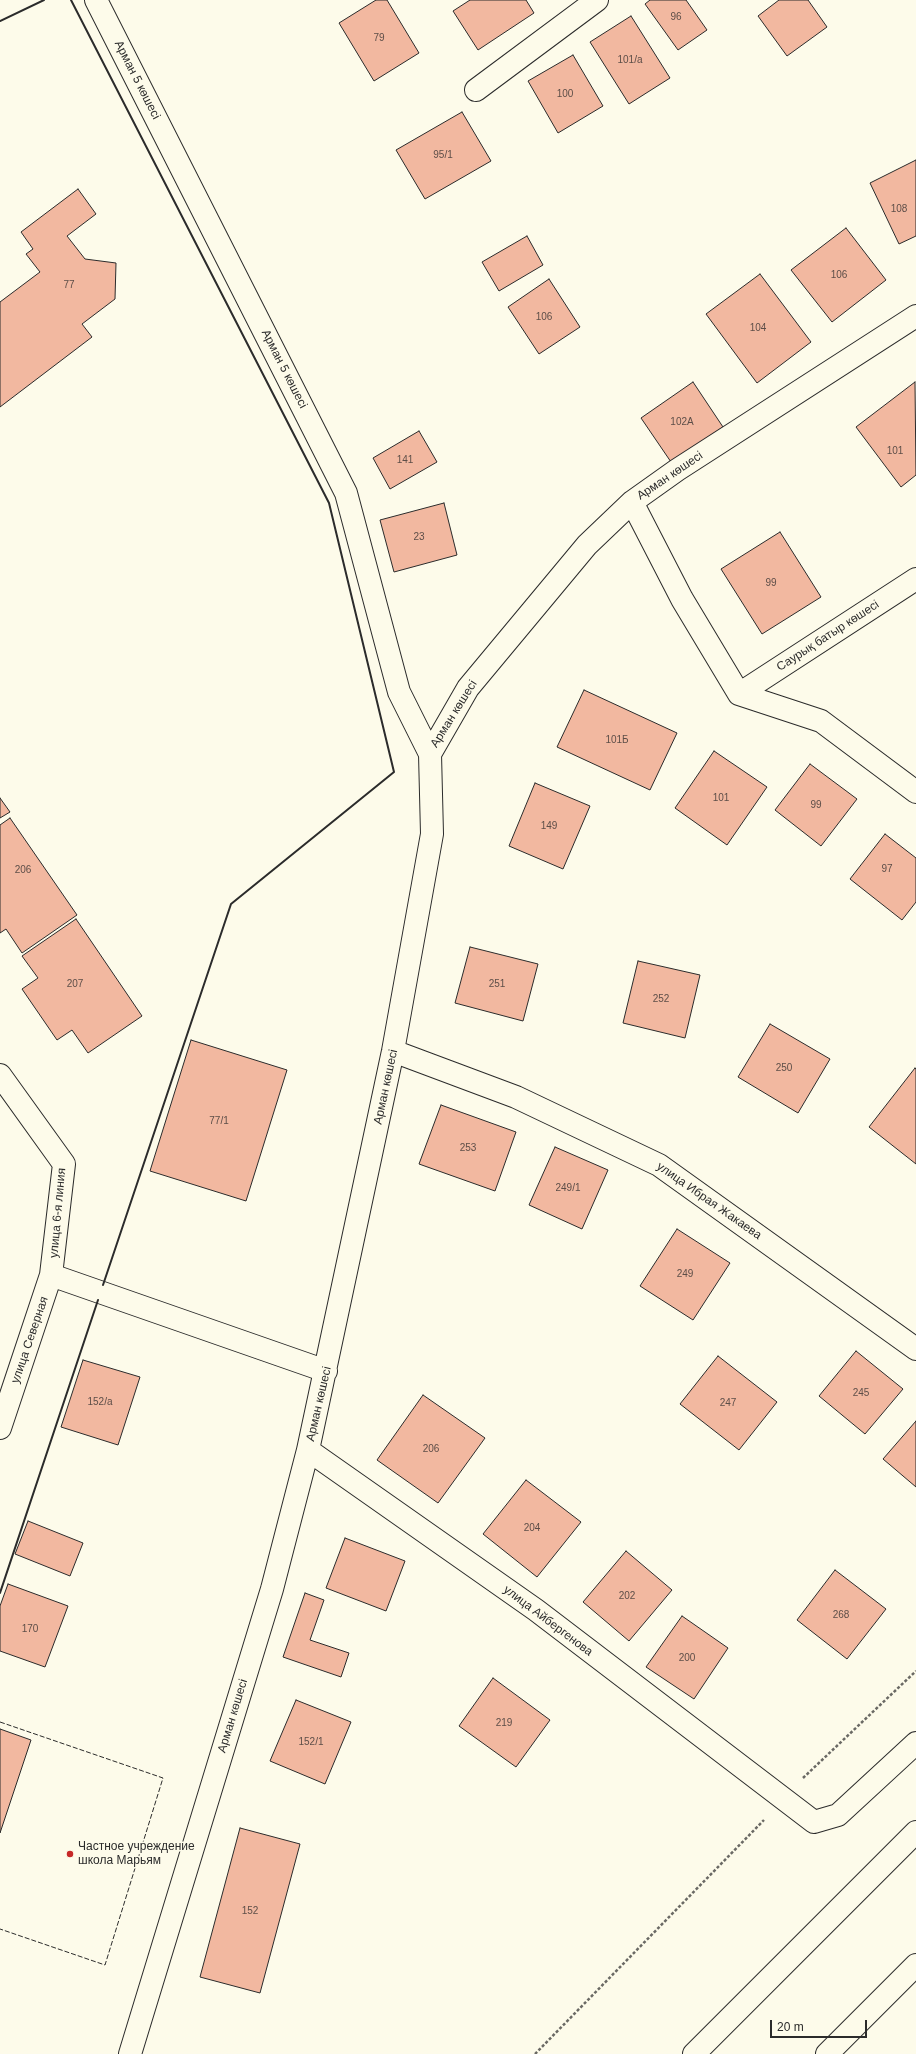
<!DOCTYPE html>
<meta charset="utf-8">
<style>
body{margin:0}
#map{position:relative;width:916px;height:2054px;overflow:hidden;background:#fdfbea;font-family:Helvetica,sans-serif}
canvas{display:block}
.scale{position:absolute;left:770px;top:2020px;width:97px;height:18px;box-sizing:border-box;border:2px solid #2b2b2b;border-top:0;padding-left:5px;font-size:12px;line-height:14px;white-space:nowrap;color:#2b2b2b;-webkit-text-stroke:3px #fdfbea;paint-order:stroke}
</style>
<div id="map">
<canvas width="916" height="2054"></canvas>
<div class="scale">20 m</div>
</div>
<script>
const context = document.querySelector('canvas').getContext('2d');
context.lineJoin = 'round';
function fill(path, color) {
  context.fillStyle = color;
  context.fill(path, 'evenodd');
}
function shape(rows) {
  const path = new Path2D();
  for (const r of rows) {
    path.moveTo(r[0], r[1]);
    for (let i = 2; i < r.length; i += 2) path.lineTo(r[i], r[i + 1]);
  }
  return path;
}
function strokePath(path, color, width, dash) {
  context.strokeStyle = color;
  context.lineWidth = width;
  context.lineCap = dash ? 'butt' : 'round';
  context.setLineDash(dash || []);
  context.stroke(path);
}
function write(font, color, halo, rows, align = 'center') {
  context.font = font + ' Helvetica,sans-serif';
  context.lineWidth = 3;
  context.setLineDash([]);
  context.textBaseline = 'middle';
  context.strokeStyle = halo;
  context.fillStyle = color;
  for (const [text, x, y, turn = 0] of rows) {
    context.save();
    context.translate(x, y);
    context.rotate((+turn || 0) * Math.PI / 180);
    context.textAlign = isNaN(turn) ? turn : align;
    if (halo) context.strokeText(text, 0, 0);
    context.fillText(text, 0, 0);
    context.restore();
  }
}
const building = shape([
 [376,0,387,0,419,53,374,81,339,23,376,0],
 [470,0,526,0,534,13,478,50,453,11,470,0],
 [650,0,686,0,707,30,678,50,645,4,650,0],
 [779,0,808,0,827,27,787,56,758,16,779,0],
 [631,16,670,78,629,104,590,42,631,16],
 [573,55,603,106,558,133,528,81,573,55],
 [462,112,491,161,425,199,396,150,462,112],
 [916,160,916,236,899,244,870,183,916,160],
 [78,189,96,214,67,236,85,259,116,263,115,299,82,324,92,337,0,407,0,302,40,272,26,254,33,249,21,232,78,189],
 [846,228,886,280,832,322,791,270,846,228],
 [527,236,543,265,499,291,482,262,527,236],
 [760,274,811,342,757,383,706,314,760,274],
 [549,279,580,327,539,354,508,307,549,279],
 [693,382,723,427,671,462,641,418,693,382],
 [915,382,916,475,901,487,856,427,915,382],
 [419,431,437,462,390,489,373,458,419,431],
 [444,503,457,555,394,572,380,520,444,503],
 [780,532,821,597,762,634,721,569,780,532],
 [584,690,677,733,650,790,557,747,584,690],
 [714,751,767,787,727,845,675,808,714,751],
 [810,764,857,799,821,846,775,810,810,764],
 [535,783,590,806,563,869,509,846,535,783],
 [0,798,10,812,0,818,0,798],
 [10,818,77,915,22,953,6,929,0,933,0,825,10,818],
 [885,834,916,858,916,902,902,920,850,879,885,834],
 [76,919,142,1016,88,1053,72,1030,57,1040,22,989,38,978,22,956,76,919],
 [470,947,538,964,523,1021,455,1003,470,947],
 [638,961,700,975,685,1038,623,1023,638,961],
 [770,1024,830,1059,798,1113,738,1077,770,1024],
 [191,1040,287,1070,246,1201,150,1171,191,1040],
 [915,1068,916,1069,916,1164,869,1127,915,1068],
 [441,1105,516,1132,495,1191,419,1164,441,1105],
 [555,1147,608,1170,582,1229,529,1205,555,1147],
 [677,1229,730,1263,693,1320,640,1286,677,1229],
 [856,1351,903,1389,865,1434,819,1396,856,1351],
 [718,1356,777,1402,739,1450,680,1404,718,1356],
 [83,1360,140,1377,118,1445,61,1427,83,1360],
 [423,1395,485,1438,438,1503,377,1460,423,1395],
 [916,1421,916,1487,883,1459,916,1421],
 [526,1480,581,1522,537,1577,483,1534,526,1480],
 [28,1521,83,1543,70,1576,15,1554,28,1521],
 [345,1538,405,1561,386,1611,326,1588,345,1538],
 [626,1551,672,1590,629,1641,583,1602,626,1551],
 [835,1570,886,1609,847,1659,797,1620,835,1570],
 [8,1584,68,1606,45,1667,0,1651,0,1606,8,1584],
 [305,1593,324,1600,310,1640,349,1653,341,1677,283,1657,305,1593],
 [682,1616,728,1648,694,1699,646,1667,682,1616],
 [493,1678,550,1720,516,1767,459,1726,493,1678],
 [296,1700,351,1722,325,1784,270,1761,296,1700],
 [0,1729,31,1740,0,1833,0,1729],
 [240,1828,300,1844,260,1993,200,1977,240,1828]
]);
const path = shape([
 [803,1778,916,1671],
 [535,2054,764,1820]
]);
const street = shape([
 [96,0,346,493,399,692,430,754],
 [476,90,597,0],
 [632,502,682,599,739,694],
 [739,694,916,579],
 [739,694,821,721,916,792],
 [393,1051,516,1097,659,1165,916,1349],
 [0,1075,64,1164,51,1275,0,1428],
 [51,1275,326,1371],
 [308,1450,536,1610,814,1822,838,1815,916,1743],
 [130,2054,272,1589,308,1450,393,1051,432,834,430,754,468,688,587,545,632,502,677,470,916,316]
]);
const secondary = shape([
 [694,2054,916,1832],
 [827,2054,916,1965]
]);
const fence = shape([
 [0,1722,163,1778,105,1965,0,1929]
]);
const wall = shape([
 [71,0,329,503,394,772,231,904,103,1285],
 [0,21,44,0],
 [0,1593,98,1300]
]);
const markers = [
 [70,1854,4,"#c62828"]
];
const numberNames = [
 ["96",676,17],
 ["79",379,38],
 ["101/а",630,60],
 ["100",565,94],
 ["95/1",443,155],
 ["108",899,209],
 ["106",839,275],
 ["77",69,285],
 ["106",544,317],
 ["104",758,328],
 ["102А",682,422],
 ["101",895,451],
 ["141",405,460],
 ["23",419,537],
 ["99",771,583],
 ["101Б",617,740],
 ["101",721,798],
 ["99",816,805],
 ["149",549,826],
 ["97",887,869],
 ["206",23,870],
 ["207",75,984],
 ["251",497,984],
 ["252",661,999],
 ["250",784,1068],
 ["77/1",219,1121],
 ["253",468,1148],
 ["249/1",568,1188],
 ["249",685,1274],
 ["245",861,1393],
 ["152/а",100,1402],
 ["247",728,1403],
 ["206",431,1449],
 ["204",532,1528],
 ["202",627,1596],
 ["268",841,1615],
 ["170",30,1629],
 ["200",687,1658],
 ["219",504,1723],
 ["152/1",311,1742],
 ["152",250,1911]
];
const streetNames = [
 ["Арман 5 көшесі",137,80,63],
 ["Арман 5 көшесі",284,369,63],
 ["Арман көшесі",670,476,-34],
 ["Саурық батыр көшесі",828,636,-33],
 ["Арман көшесі",454,714,-58],
 ["Арман көшесі",386,1087,-78],
 ["улица Ибрая Жакаева",709,1201,35],
 ["улица 6-я линия",58,1213,-85],
 ["улица Северная",30,1340,-71],
 ["Арман көшесі",319,1404,-77],
 ["улица Айбергенова",548,1621,37],
 ["Арман көшесі",233,1716,-73]
];
const poiNames = [
 ["Частное учреждение",78,1847],
 ["школа Марьям",78,1861]
];
fill(building, '#f2b8a0');
strokePath(building, '#2b2b2b', 1);
strokePath(street, '#2b2b2b', 24);
strokePath(secondary, '#2b2b2b', 24);
strokePath(path, '#6a6964', 2.5, [3, 2]);
strokePath(street, '#fdfbea', 22);
strokePath(secondary, '#fdfbea', 22);
strokePath(fence, '#2b2b2b', 1, [5, 2]);
strokePath(wall, '#2b2b2b', 2);
for (const [x, y, r, color] of markers) {
  const dot = new Path2D();
  dot.arc(x, y, r, 0, 2 * Math.PI);
  context.fillStyle = color;
  context.fill(dot);
  strokePath(dot, '#fdfbea', 1.5);
}
write('10px', '#5d4e48', null, numberNames);
write('12px', '#2b2b2b', '#fdfbea', streetNames);
write('12px', '#2b2b2b', '#fdfbea', poiNames, 'left');
</script>
